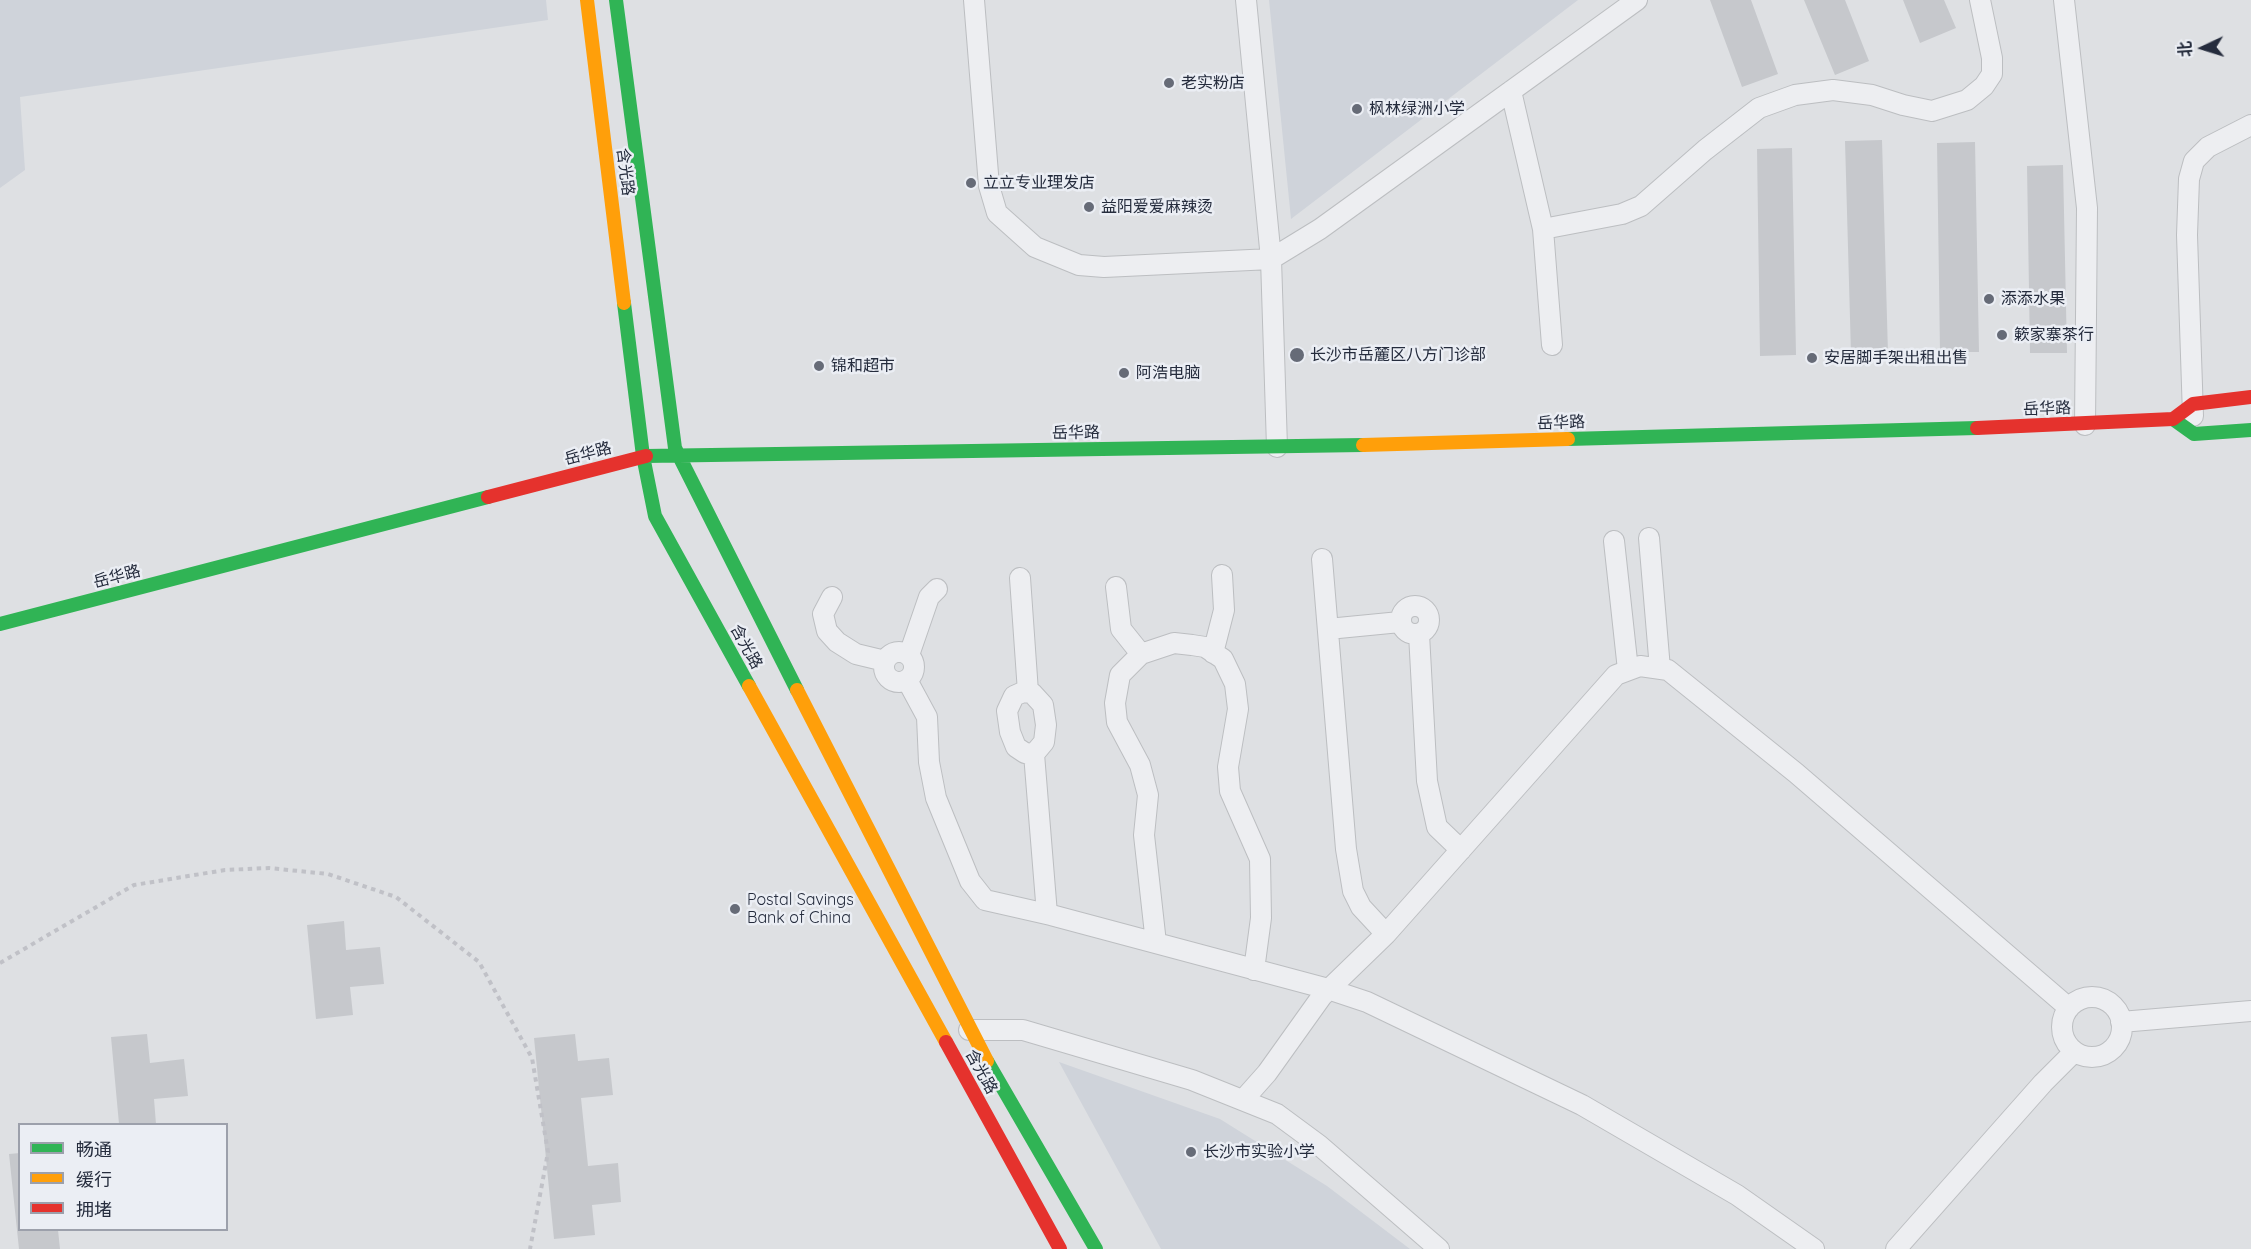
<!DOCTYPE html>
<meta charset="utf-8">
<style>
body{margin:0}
#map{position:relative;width:2251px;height:1249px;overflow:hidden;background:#dee0e3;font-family:Quicksand,"Noto Sans SC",sans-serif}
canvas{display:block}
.legend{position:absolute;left:18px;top:1123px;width:210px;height:108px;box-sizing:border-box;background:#ebeef4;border:2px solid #9ca0ab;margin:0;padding:8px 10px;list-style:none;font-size:18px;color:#252c3d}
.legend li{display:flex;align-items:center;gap:12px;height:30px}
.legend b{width:30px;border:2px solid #9ca0ab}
.north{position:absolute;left:2173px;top:18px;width:60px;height:60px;-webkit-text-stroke:4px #ebeef4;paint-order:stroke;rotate:266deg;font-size:16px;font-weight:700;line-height:24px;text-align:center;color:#252c3d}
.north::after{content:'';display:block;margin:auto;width:21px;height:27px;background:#252c3d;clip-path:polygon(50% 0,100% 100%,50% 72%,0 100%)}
</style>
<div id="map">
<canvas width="2251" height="1249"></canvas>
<ul class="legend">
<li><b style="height:8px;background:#30b455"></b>畅通</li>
<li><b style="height:8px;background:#ff9f0a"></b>缓行</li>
<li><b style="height:8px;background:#e5322d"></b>拥堵</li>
</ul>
<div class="north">北</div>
</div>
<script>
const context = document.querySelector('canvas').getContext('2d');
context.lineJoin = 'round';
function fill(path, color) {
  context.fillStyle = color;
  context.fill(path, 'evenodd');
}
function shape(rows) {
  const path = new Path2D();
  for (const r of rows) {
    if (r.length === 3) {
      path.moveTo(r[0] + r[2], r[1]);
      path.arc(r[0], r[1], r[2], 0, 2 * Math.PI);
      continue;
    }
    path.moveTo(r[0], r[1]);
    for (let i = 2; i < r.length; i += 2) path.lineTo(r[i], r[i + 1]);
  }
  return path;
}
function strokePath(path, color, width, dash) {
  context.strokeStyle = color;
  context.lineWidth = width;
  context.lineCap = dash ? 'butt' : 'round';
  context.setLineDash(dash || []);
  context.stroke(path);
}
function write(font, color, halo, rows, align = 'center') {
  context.font = font + ' Quicksand,"Noto Sans SC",sans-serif';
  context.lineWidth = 5;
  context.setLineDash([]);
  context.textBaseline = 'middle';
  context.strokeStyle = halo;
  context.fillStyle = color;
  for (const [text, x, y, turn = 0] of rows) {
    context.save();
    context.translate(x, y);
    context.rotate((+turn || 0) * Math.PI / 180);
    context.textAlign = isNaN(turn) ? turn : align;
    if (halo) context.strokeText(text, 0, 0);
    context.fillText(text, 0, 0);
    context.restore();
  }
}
const built = shape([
 [0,0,546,0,548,20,20,97,25,170,0,188],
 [1269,0,1578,0,1291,219],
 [1059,1062,1220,1119,1327,1186,1410,1249,1161,1249]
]);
const building = shape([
 [1710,0,1751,0,1778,74,1742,87],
 [1804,0,1845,0,1869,61,1835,75],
 [1903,0,1944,0,1956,28,1920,43],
 [1882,140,1888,354,1851,354,1845,141],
 [1975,142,1979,352,1940,352,1937,143],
 [1792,148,1796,355,1760,356,1757,149],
 [2063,165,2067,353,2030,353,2027,166],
 [344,921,346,950,380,947,384,984,350,987,353,1015,316,1019,307,925],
 [147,1034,150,1063,184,1059,188,1096,154,1099,156,1124,119,1124,111,1037],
 [575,1034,578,1061,609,1058,613,1095,581,1098,588,1166,618,1163,621,1202,592,1205,595,1235,554,1239,534,1038],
 [20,1153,20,1230,58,1230,60,1249,19,1249,9,1154]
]);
const path = shape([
 [0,963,134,885,225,870,269,868,328,874,396,897,479,962,532,1058,548,1152,530,1249]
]);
const street = shape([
 [974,0,989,186,997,213,1035,247,1079,265,1104,267,1271,259,1320,229,1637,0],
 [1246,0,1271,259,1277,447],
 [2064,0,2087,208,2085,425],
 [1511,91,1543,229,1552,345],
 [1543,229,1622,214,1641,206,1705,150,1759,108,1795,95,1833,90,1872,95,1903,105,1932,111,1967,100,1984,86,1992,74,1992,58,1980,0],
 [2193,416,2187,235,2189,179,2194,161,2208,147,2251,125],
 [1649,538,1660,669],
 [1614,541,1628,670],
 [1322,559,1346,849,1353,891,1361,907,1386,934],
 [1020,578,1028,692],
 [1116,587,1121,629,1141,654],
 [832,597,823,614,827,631,837,642,856,654,885,661],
 [1415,620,14],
 [1328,629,1400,622],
 [1419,634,1427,781,1437,827,1461,850],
 [899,667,15],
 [1213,653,1224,610,1222,575],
 [909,655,929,597,937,589],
 [907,680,927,717,929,762,936,798,970,881,985,900,1051,915,1328,989,1367,1002,1582,1105,1737,1195,1814,1249],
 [1034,754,1025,753,1016,747,1010,732,1007,711,1014,696,1023,692,1032,693,1043,705,1046,725,1044,742,1034,754,1047,914],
 [1156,943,1144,835,1148,795,1140,765,1117,722,1115,703,1120,675,1141,654,1174,643,1192,645,1205,647,1223,659,1235,684,1238,709,1228,767,1230,791,1260,859,1261,918,1254,970],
 [2092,1027,30],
 [2121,1022,2251,1011],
 [969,1030,1023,1030,1192,1080,1277,1114,1319,1145,1439,1249],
 [1243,1100,1267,1073,1322,996,1386,934,1616,675,1640,666,1668,670,1796,773,2069,1008],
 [1896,1249,2043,1083,2074,1052]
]);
const fast = shape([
 [616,0,675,448,797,690],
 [624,303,643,456,655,516,749,686],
 [2173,419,2194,434,2251,430],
 [1568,439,1977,428],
 [646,456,1363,445],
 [0,624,488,497],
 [987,1061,1096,1249]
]);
const slow = shape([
 [587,0,624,303],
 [1363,445,1568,439],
 [749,686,946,1042],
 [797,690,987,1061]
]);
const jam = shape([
 [1977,428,2173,419,2193,404,2251,397],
 [488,497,646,456],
 [946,1042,1060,1249]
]);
const markers = [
 [1169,83,6,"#666b77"],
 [1357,109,6,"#666b77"],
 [971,183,6,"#666b77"],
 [1089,207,6,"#666b77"],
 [1989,299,6,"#666b77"],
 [2002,335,6,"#666b77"],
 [1297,355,8,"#666b77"],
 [1812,358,6,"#666b77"],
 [819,366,6,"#666b77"],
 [1124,373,6,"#666b77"],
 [735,909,6,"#666b77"],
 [1191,1152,6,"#666b77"]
];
const poiNames = [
 ["老实粉店",1181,83],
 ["枫林绿洲小学",1369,109],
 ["立立专业理发店",983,183],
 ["益阳爱爱麻辣烫",1101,207],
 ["添添水果",2001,299],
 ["簌家寨茶行",2014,335],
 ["长沙市岳麓区八方门诊部",1310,355],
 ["安居脚手架出租出售",1824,358],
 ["锦和超市",831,366],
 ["阿浩电脑",1136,373],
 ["Postal Savings",747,900],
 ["Bank of China",747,918],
 ["长沙市实验小学",1203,1152]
];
const streetNames = [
 ["含光路",625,172,83],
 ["岳华路",2047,409,-2],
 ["岳华路",1561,423,-2],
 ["岳华路",1076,433,-1],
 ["岳华路",588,454,-15],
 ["岳华路",117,577,-15],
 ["含光路",746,647,61],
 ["含光路",981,1072,61]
];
fill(built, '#cfd3da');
fill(building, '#c6c8cc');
strokePath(street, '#bcbec1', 22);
strokePath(path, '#c0c1c7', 4, [4.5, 4.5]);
strokePath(street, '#edeef1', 20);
strokePath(fast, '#30b455', 14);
strokePath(slow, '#ff9f0a', 14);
strokePath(jam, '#e5322d', 14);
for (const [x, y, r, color] of markers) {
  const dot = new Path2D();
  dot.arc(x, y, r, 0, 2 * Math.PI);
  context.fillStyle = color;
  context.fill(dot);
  strokePath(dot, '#ebeef4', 2);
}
write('16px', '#252c3d', '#ebeef4', poiNames, 'left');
write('16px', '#252c3d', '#ebeef4', streetNames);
</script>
